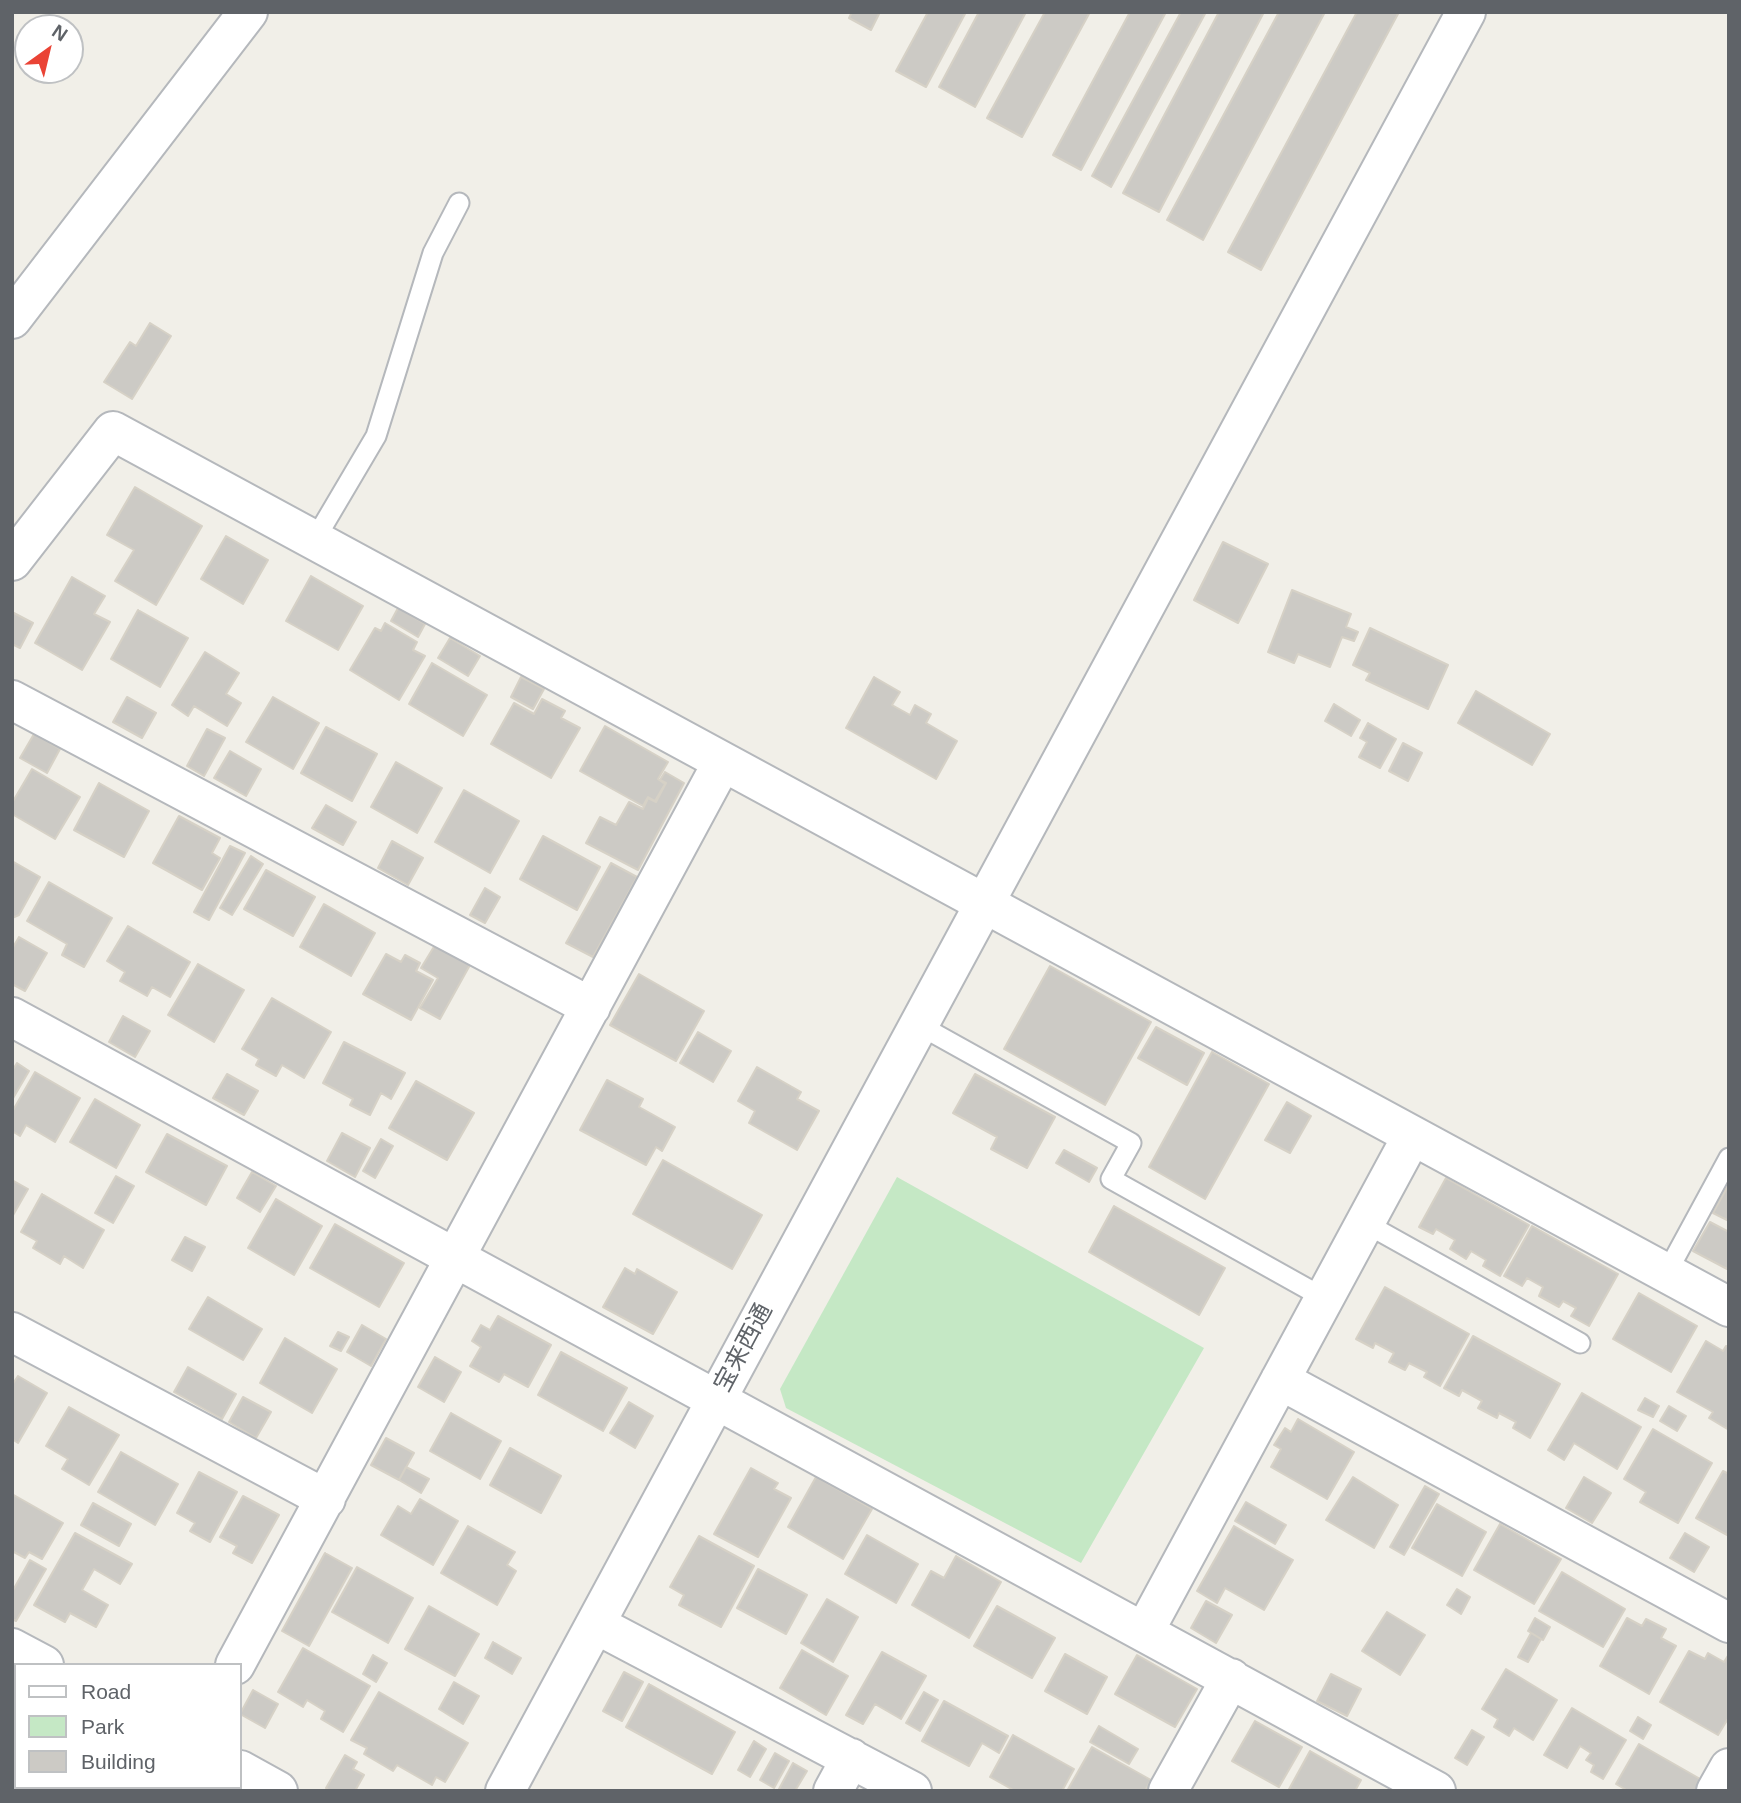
<!DOCTYPE html>
<meta charset="utf-8">
<style>
body{margin:0}
#map{position:relative;width:1741px;height:1803px;overflow:hidden;background:#f1efe8;font-family:Arial,sans-serif}
canvas{display:block}
.frame{position:absolute;inset:0;border:14px solid #5f6368;pointer-events:none}
.legend{position:absolute;left:14px;top:1663px;width:228px;height:126px;box-sizing:border-box;background:#fff;border:2px solid #bfc1c3;margin:0;padding:9px 12px;list-style:none;font-size:21px;color:#5f6368}
.legend li{display:flex;align-items:center;gap:14px;height:35px}
.legend b{width:35px;border:2px solid #bfc1c3}
.north{position:absolute;left:14px;top:14px;width:70px;height:70px;box-sizing:border-box;background:#fff;border:2px solid #bfc1c3;border-radius:50%;rotate:34deg;font-size:19px;font-weight:700;line-height:28px;text-align:center;color:#5f6368}
.north::after{content:'';display:block;margin:auto;width:24px;height:32px;background:#ea4335;clip-path:polygon(50% 0,100% 100%,50% 72%,0 100%)}
</style>
<div id="map">
<canvas width="1741" height="1803"></canvas>
<div class="frame"></div>
<ul class="legend">
<li><b style="height:9px;background:#fff"></b>Road</li>
<li><b style="height:19px;background:#c5e8c5"></b>Park</li>
<li><b style="height:19px;background:#cccac5"></b>Building</li>
</ul>
<div class="north">N</div>
</div>
<script>
const context = document.querySelector('canvas').getContext('2d');
context.lineJoin = 'round';
function fill(path, color) {
  context.fillStyle = color;
  context.fill(path, 'evenodd');
}
function shape(rows) {
  const path = new Path2D();
  for (const r of rows) {
    path.moveTo(r[0], r[1]);
    for (let i = 2; i < r.length; i += 2) path.lineTo(r[i], r[i + 1]);
  }
  return path;
}
function strokePath(path, color, width, dash) {
  context.strokeStyle = color;
  context.lineWidth = width;
  context.lineCap = dash ? 'butt' : 'round';
  context.setLineDash(dash || []);
  context.stroke(path);
}
function write(font, color, halo, rows, align = 'center') {
  context.font = font + ' Arial,"Noto Sans JP",sans-serif';
  context.lineWidth = 6;
  context.setLineDash([]);
  context.textBaseline = 'middle';
  context.strokeStyle = halo;
  context.fillStyle = color;
  for (const [text, x, y, turn = 0] of rows) {
    context.save();
    context.translate(x, y);
    context.rotate((+turn || 0) * Math.PI / 180);
    context.textAlign = isNaN(turn) ? turn : align;
    if (halo) context.strokeText(text, 0, 0);
    context.fillText(text, 0, 0);
    context.restore();
  }
}
const green = shape([
 [897,1177,1204,1348,1081,1563,786,1408,780,1389]
]);
const building = shape([
 [852,12,880,12,871,30,849,18,852,12],
 [928,12,966,12,926,87,896,71,928,12],
 [979,12,1026,12,975,107,939,87,979,12],
 [1045,12,1090,12,1022,137,987,118,1045,12],
 [1130,12,1166,12,1081,170,1053,155,1130,12],
 [1181,12,1206,12,1111,187,1092,176,1181,12],
 [1219,12,1264,12,1159,212,1123,193,1219,12],
 [1279,12,1325,12,1203,240,1167,220,1279,12],
 [1357,12,1399,12,1261,270,1228,252,1357,12],
 [150,323,171,336,132,399,104,382,130,342,136,346,150,323],
 [135,487,202,526,156,605,115,581,134,550,107,535,135,487],
 [226,536,268,560,243,604,201,579,226,536],
 [1223,542,1268,564,1238,623,1194,600,1223,542],
 [311,576,363,606,338,650,286,621,311,576],
 [72,577,105,596,94,614,110,622,82,670,35,643,72,577],
 [1292,590,1351,614,1346,627,1358,632,1354,641,1342,637,1330,667,1298,654,1294,663,1268,652,1292,590],
 [398,608,425,624,418,637,391,621,398,608],
 [138,610,188,638,160,687,111,659,138,610],
 [12,612,33,623,20,648,12,644,12,612],
 [385,623,417,642,413,650,425,656,399,700,350,670,375,628,381,631,385,623],
 [1370,628,1448,665,1428,709,1366,680,1370,673,1353,665,1370,628],
 [450,638,480,656,468,676,438,658,450,638],
 [205,652,239,673,226,694,241,703,227,726,194,706,188,716,172,705,205,652],
 [432,663,487,695,463,736,409,704,432,663],
 [521,677,544,689,533,709,511,697,521,677],
 [874,677,900,692,892,705,910,715,915,705,931,714,926,723,957,741,936,779,846,728,874,677],
 [1476,691,1550,734,1532,765,1458,723,1476,691],
 [127,697,156,713,142,738,113,722,127,697],
 [273,697,319,723,293,769,246,742,273,697],
 [542,699,565,711,561,718,580,728,551,778,491,744,514,703,534,714,542,699],
 [1334,704,1360,720,1351,736,1325,721,1334,704],
 [1368,723,1396,739,1380,768,1359,757,1367,742,1360,738,1368,723],
 [605,726,668,762,658,779,665,784,655,801,648,797,643,806,580,771,605,726],
 [326,727,377,754,352,801,301,773,326,727],
 [207,729,225,738,204,776,187,766,207,729],
 [34,734,60,749,47,773,20,758,34,734],
 [1403,743,1422,753,1408,781,1389,771,1403,743],
 [230,751,261,769,246,796,214,778,230,751],
 [396,762,442,788,417,833,371,807,396,762],
 [32,769,80,797,55,839,12,814,12,803,32,769],
 [665,772,684,783,638,870,586,843,600,817,616,825,629,802,643,809,648,798,656,802,666,783,660,780,665,772],
 [99,783,149,811,124,857,74,830,99,783],
 [464,790,519,821,490,873,435,842,464,790],
 [326,805,356,822,343,845,312,828,326,805],
 [179,816,220,838,212,853,220,858,202,890,153,863,179,816],
 [543,836,600,867,577,910,520,879,543,836],
 [392,841,423,858,408,885,378,868,392,841],
 [230,846,245,853,209,920,194,912,230,846],
 [251,856,263,864,232,915,220,908,251,856],
 [12,861,40,877,19,915,12,918,12,861],
 [611,863,637,877,593,957,566,943,611,863],
 [266,870,315,897,293,936,244,909,266,870],
 [49,882,112,918,84,967,62,955,67,944,27,921,49,882],
 [485,888,500,897,485,923,470,915,485,888],
 [324,904,375,933,351,976,300,947,324,904],
 [128,926,190,962,170,997,152,987,147,996,120,981,125,972,107,961,128,926],
 [19,937,47,953,25,991,12,984,12,949,19,937],
 [435,945,470,965,440,1019,420,1008,438,978,421,968,435,945],
 [386,954,401,962,405,955,420,963,416,971,433,980,411,1020,363,994,386,954],
 [198,964,244,990,214,1042,168,1015,198,964],
 [1050,966,1151,1022,1105,1105,1004,1049,1050,966],
 [639,974,704,1011,676,1061,610,1025,639,974],
 [272,998,331,1032,304,1078,282,1065,276,1076,256,1065,259,1059,242,1049,272,998],
 [123,1016,150,1031,135,1057,109,1042,123,1016],
 [1156,1027,1204,1053,1187,1085,1138,1058,1156,1027],
 [698,1032,731,1051,713,1082,680,1063,698,1032],
 [344,1042,405,1073,391,1099,381,1093,370,1115,350,1105,353,1099,323,1083,344,1042],
 [1212,1052,1269,1084,1205,1199,1149,1167,1212,1052],
 [17,1063,29,1071,12,1100,12,1071,17,1063],
 [757,1067,801,1092,797,1099,819,1111,797,1150,749,1123,755,1111,738,1101,757,1067],
 [35,1072,80,1098,55,1142,26,1125,20,1136,12,1131,12,1112,35,1072],
 [227,1074,258,1091,244,1115,213,1098,227,1074],
 [975,1074,1055,1117,1027,1168,991,1149,997,1137,953,1113,975,1074],
 [607,1080,643,1099,639,1107,675,1127,662,1151,656,1147,646,1165,580,1130,607,1080],
 [416,1081,474,1113,447,1160,389,1128,416,1081],
 [95,1099,140,1125,116,1168,70,1142,95,1099],
 [1287,1102,1311,1116,1290,1153,1265,1140,1287,1102],
 [342,1133,370,1148,355,1177,327,1161,342,1133],
 [167,1134,227,1166,206,1205,146,1172,167,1134],
 [381,1139,393,1146,375,1178,363,1171,381,1139],
 [1064,1150,1097,1168,1089,1182,1056,1163,1064,1150],
 [663,1160,762,1215,732,1269,633,1214,663,1160],
 [252,1172,276,1186,260,1212,237,1198,252,1172],
 [116,1176,134,1186,113,1223,95,1213,116,1176],
 [1446,1178,1529,1225,1500,1276,1483,1266,1486,1260,1471,1251,1466,1259,1450,1249,1455,1240,1436,1229,1433,1234,1419,1227,1446,1178],
 [12,1180,28,1189,12,1217,12,1180],
 [1729,1184,1729,1221,1713,1213,1729,1184],
 [42,1194,104,1230,83,1268,64,1256,60,1264,33,1248,37,1241,21,1232,42,1194],
 [276,1199,322,1226,294,1275,248,1248,276,1199],
 [1114,1206,1225,1268,1199,1315,1089,1252,1114,1206],
 [1710,1222,1729,1232,1729,1270,1693,1251,1710,1222],
 [335,1224,404,1263,379,1307,310,1268,335,1224],
 [1532,1226,1618,1274,1589,1326,1571,1316,1576,1308,1563,1301,1559,1307,1539,1296,1543,1287,1527,1278,1522,1286,1504,1276,1532,1226],
 [185,1237,205,1247,192,1271,172,1260,185,1237],
 [625,1268,635,1274,637,1269,677,1292,653,1334,603,1307,625,1268],
 [1385,1287,1469,1334,1440,1386,1424,1377,1427,1372,1409,1363,1405,1370,1389,1362,1394,1353,1375,1343,1373,1348,1356,1339,1385,1287],
 [1639,1293,1697,1326,1671,1372,1613,1339,1639,1293],
 [208,1297,262,1329,243,1360,189,1329,208,1297],
 [498,1316,551,1345,528,1387,504,1374,499,1382,470,1366,481,1347,472,1341,481,1325,490,1330,498,1316],
 [362,1325,386,1339,371,1366,347,1352,362,1325],
 [338,1332,349,1337,341,1351,330,1346,338,1332],
 [1473,1336,1560,1384,1530,1438,1513,1428,1516,1422,1499,1413,1497,1418,1478,1408,1482,1401,1462,1390,1459,1396,1444,1388,1473,1336],
 [285,1338,337,1369,312,1413,260,1383,285,1338],
 [1706,1341,1723,1351,1726,1346,1729,1347,1729,1430,1709,1418,1713,1412,1677,1392,1706,1341],
 [561,1352,627,1388,603,1431,538,1395,561,1352],
 [435,1357,461,1372,444,1402,418,1387,435,1357],
 [188,1367,236,1394,222,1419,174,1392,188,1367],
 [18,1376,47,1393,18,1443,12,1439,12,1385,18,1376],
 [1582,1393,1641,1427,1617,1469,1574,1443,1564,1460,1548,1450,1582,1393],
 [243,1397,271,1412,256,1438,229,1422,243,1397],
 [1645,1398,1659,1406,1653,1417,1638,1410,1645,1398],
 [629,1402,653,1416,635,1448,610,1433,629,1402],
 [1669,1406,1686,1416,1677,1431,1660,1421,1669,1406],
 [69,1407,119,1435,89,1485,62,1469,68,1459,46,1446,69,1407],
 [451,1413,501,1441,480,1479,430,1451,451,1413],
 [1298,1419,1354,1452,1327,1499,1271,1467,1281,1449,1274,1445,1285,1428,1291,1432,1298,1419],
 [1653,1429,1712,1463,1678,1523,1640,1502,1646,1492,1624,1479,1653,1429],
 [386,1438,414,1453,399,1480,371,1465,386,1438],
 [510,1448,561,1476,541,1513,490,1485,510,1448],
 [121,1452,178,1484,155,1525,98,1492,121,1452],
 [406,1467,429,1479,421,1493,399,1480,406,1467],
 [751,1468,778,1483,774,1489,791,1498,758,1557,714,1534,751,1468],
 [1723,1471,1729,1474,1729,1536,1696,1518,1723,1471],
 [199,1472,237,1492,210,1542,190,1531,195,1523,177,1513,199,1472],
 [816,1477,872,1509,843,1559,788,1527,816,1477],
 [1353,1477,1398,1505,1374,1548,1326,1520,1353,1477],
 [1584,1477,1611,1493,1592,1523,1566,1508,1584,1477],
 [1425,1486,1439,1494,1404,1555,1390,1547,1425,1486],
 [12,1494,63,1523,42,1559,29,1552,25,1558,12,1551,12,1494],
 [243,1496,279,1515,252,1563,233,1553,237,1546,220,1537,243,1496],
 [420,1499,458,1521,433,1565,381,1535,398,1506,411,1514,420,1499],
 [1246,1502,1286,1525,1275,1544,1235,1521,1246,1502],
 [93,1503,131,1524,119,1546,81,1525,93,1503],
 [1437,1504,1486,1532,1462,1576,1412,1548,1437,1504],
 [1500,1524,1561,1559,1534,1604,1474,1570,1500,1524],
 [468,1526,515,1552,507,1565,516,1571,497,1605,441,1573,468,1526],
 [1234,1526,1293,1560,1264,1610,1225,1588,1217,1603,1197,1591,1234,1526],
 [75,1533,132,1564,120,1584,94,1569,82,1590,108,1605,96,1627,70,1613,65,1622,34,1605,75,1533],
 [1685,1533,1709,1547,1694,1572,1670,1558,1685,1533],
 [867,1535,918,1564,896,1603,845,1574,867,1535],
 [699,1536,754,1566,721,1627,679,1605,684,1595,670,1587,699,1536],
 [325,1553,352,1568,309,1646,282,1631,325,1553],
 [956,1556,1001,1582,969,1638,912,1605,931,1571,944,1578,956,1556],
 [30,1560,46,1569,16,1621,12,1619,12,1592,30,1560],
 [357,1567,413,1598,388,1643,332,1612,357,1567],
 [758,1569,807,1595,786,1634,737,1608,758,1569],
 [1562,1572,1625,1609,1603,1647,1539,1611,1562,1572],
 [1457,1589,1470,1597,1461,1614,1447,1605,1457,1589],
 [827,1599,858,1617,833,1662,801,1643,827,1599],
 [1206,1601,1232,1615,1216,1643,1191,1628,1206,1601],
 [429,1606,479,1634,455,1676,405,1649,429,1606],
 [997,1606,1055,1638,1032,1678,974,1646,997,1606],
 [1387,1612,1425,1635,1400,1675,1362,1651,1387,1612],
 [1535,1618,1550,1627,1543,1640,1528,1631,1535,1618],
 [1627,1618,1642,1626,1646,1619,1666,1629,1661,1638,1676,1646,1649,1694,1600,1666,1627,1618],
 [1531,1633,1541,1639,1528,1662,1518,1657,1531,1633],
 [493,1642,521,1658,512,1674,485,1658,493,1642],
 [303,1648,370,1686,343,1732,321,1719,325,1711,307,1700,303,1707,278,1692,303,1648],
 [802,1650,848,1676,826,1715,780,1688,802,1650],
 [1689,1651,1705,1659,1708,1653,1724,1662,1729,1654,1729,1717,1718,1735,1660,1702,1689,1651],
 [882,1652,926,1676,901,1719,875,1704,863,1724,846,1715,882,1652],
 [1065,1654,1107,1677,1087,1714,1045,1691,1065,1654],
 [373,1655,387,1663,376,1682,363,1674,373,1655],
 [1137,1655,1197,1689,1175,1727,1115,1694,1137,1655],
 [1506,1669,1557,1700,1533,1740,1514,1728,1509,1736,1494,1727,1498,1719,1482,1709,1506,1669],
 [624,1672,643,1682,622,1721,603,1711,624,1672],
 [1331,1674,1361,1689,1347,1716,1317,1701,1331,1674],
 [454,1682,479,1696,463,1724,439,1709,454,1682],
 [649,1684,735,1732,712,1774,626,1727,649,1684],
 [253,1690,278,1704,265,1728,240,1714,253,1690],
 [379,1692,468,1743,445,1782,436,1777,432,1785,397,1765,393,1771,364,1754,367,1748,351,1740,379,1692],
 [924,1692,938,1700,920,1731,906,1723,924,1692],
 [16,1694,16,1750,12,1748,12,1700,16,1694],
 [944,1701,1008,1736,999,1753,982,1743,969,1766,922,1741,944,1701],
 [1572,1708,1626,1740,1603,1779,1591,1772,1594,1765,1586,1760,1591,1753,1580,1746,1567,1768,1544,1755,1572,1708],
 [1638,1717,1651,1725,1643,1739,1630,1731,1638,1717],
 [1255,1721,1302,1747,1279,1787,1232,1761,1255,1721],
 [1099,1726,1138,1749,1129,1764,1090,1742,1099,1726],
 [1472,1730,1484,1737,1467,1765,1455,1758,1472,1730],
 [1013,1735,1074,1769,1062,1791,1015,1791,990,1777,1013,1735],
 [754,1741,766,1749,750,1777,738,1770,754,1741],
 [1639,1744,1702,1780,1695,1791,1628,1791,1616,1784,1639,1744],
 [1092,1747,1151,1780,1145,1791,1067,1791,1092,1747],
 [1310,1751,1361,1780,1355,1791,1288,1791,1310,1751],
 [775,1753,789,1761,774,1788,760,1780,775,1753],
 [345,1755,357,1762,353,1769,364,1775,355,1791,330,1791,326,1788,345,1755],
 [793,1763,807,1771,795,1791,781,1791,779,1789,793,1763]
]);
const service = shape([
 [314,541,376,436,433,253,459,203],
 [919,1025,1131,1143,1111,1179,1324,1298],
 [1365,1223,1580,1343],
 [1666,1274,1729,1158]
]);
const minor = shape([
 [12,319,248,12],
 [12,561,113,431,1729,1307],
 [12,700,591,1007],
 [12,1017,1436,1791],
 [12,1332,326,1499],
 [1280,1380,1729,1623],
 [597,1625,912,1791],
 [1144,1632,1412,1136],
 [12,1648,44,1665],
 [235,1665,722,763],
 [240,1770,278,1791],
 [166,1791,168,1787],
 [833,1791,851,1758],
 [1168,1791,1231,1678],
 [1716,1791,1729,1768]
]);
const tertiary = shape([
 [505,1791,1466,12]
]);
const streetNames = [
 ["宝来西通",744,1348,-62]
];
fill(green, '#c5e8c5');
fill(building, '#cccac5');
strokePath(building, '#d6d1c6', 2);
strokePath(service, '#b5b8bc', 23);
strokePath(minor, '#b5b8bc', 42);
strokePath(tertiary, '#b5b8bc', 42);
strokePath(service, '#fff', 19);
strokePath(minor, '#fff', 38);
strokePath(tertiary, '#fff', 38);
write('24px', '#5f6368', '#fff', streetNames);
</script>
